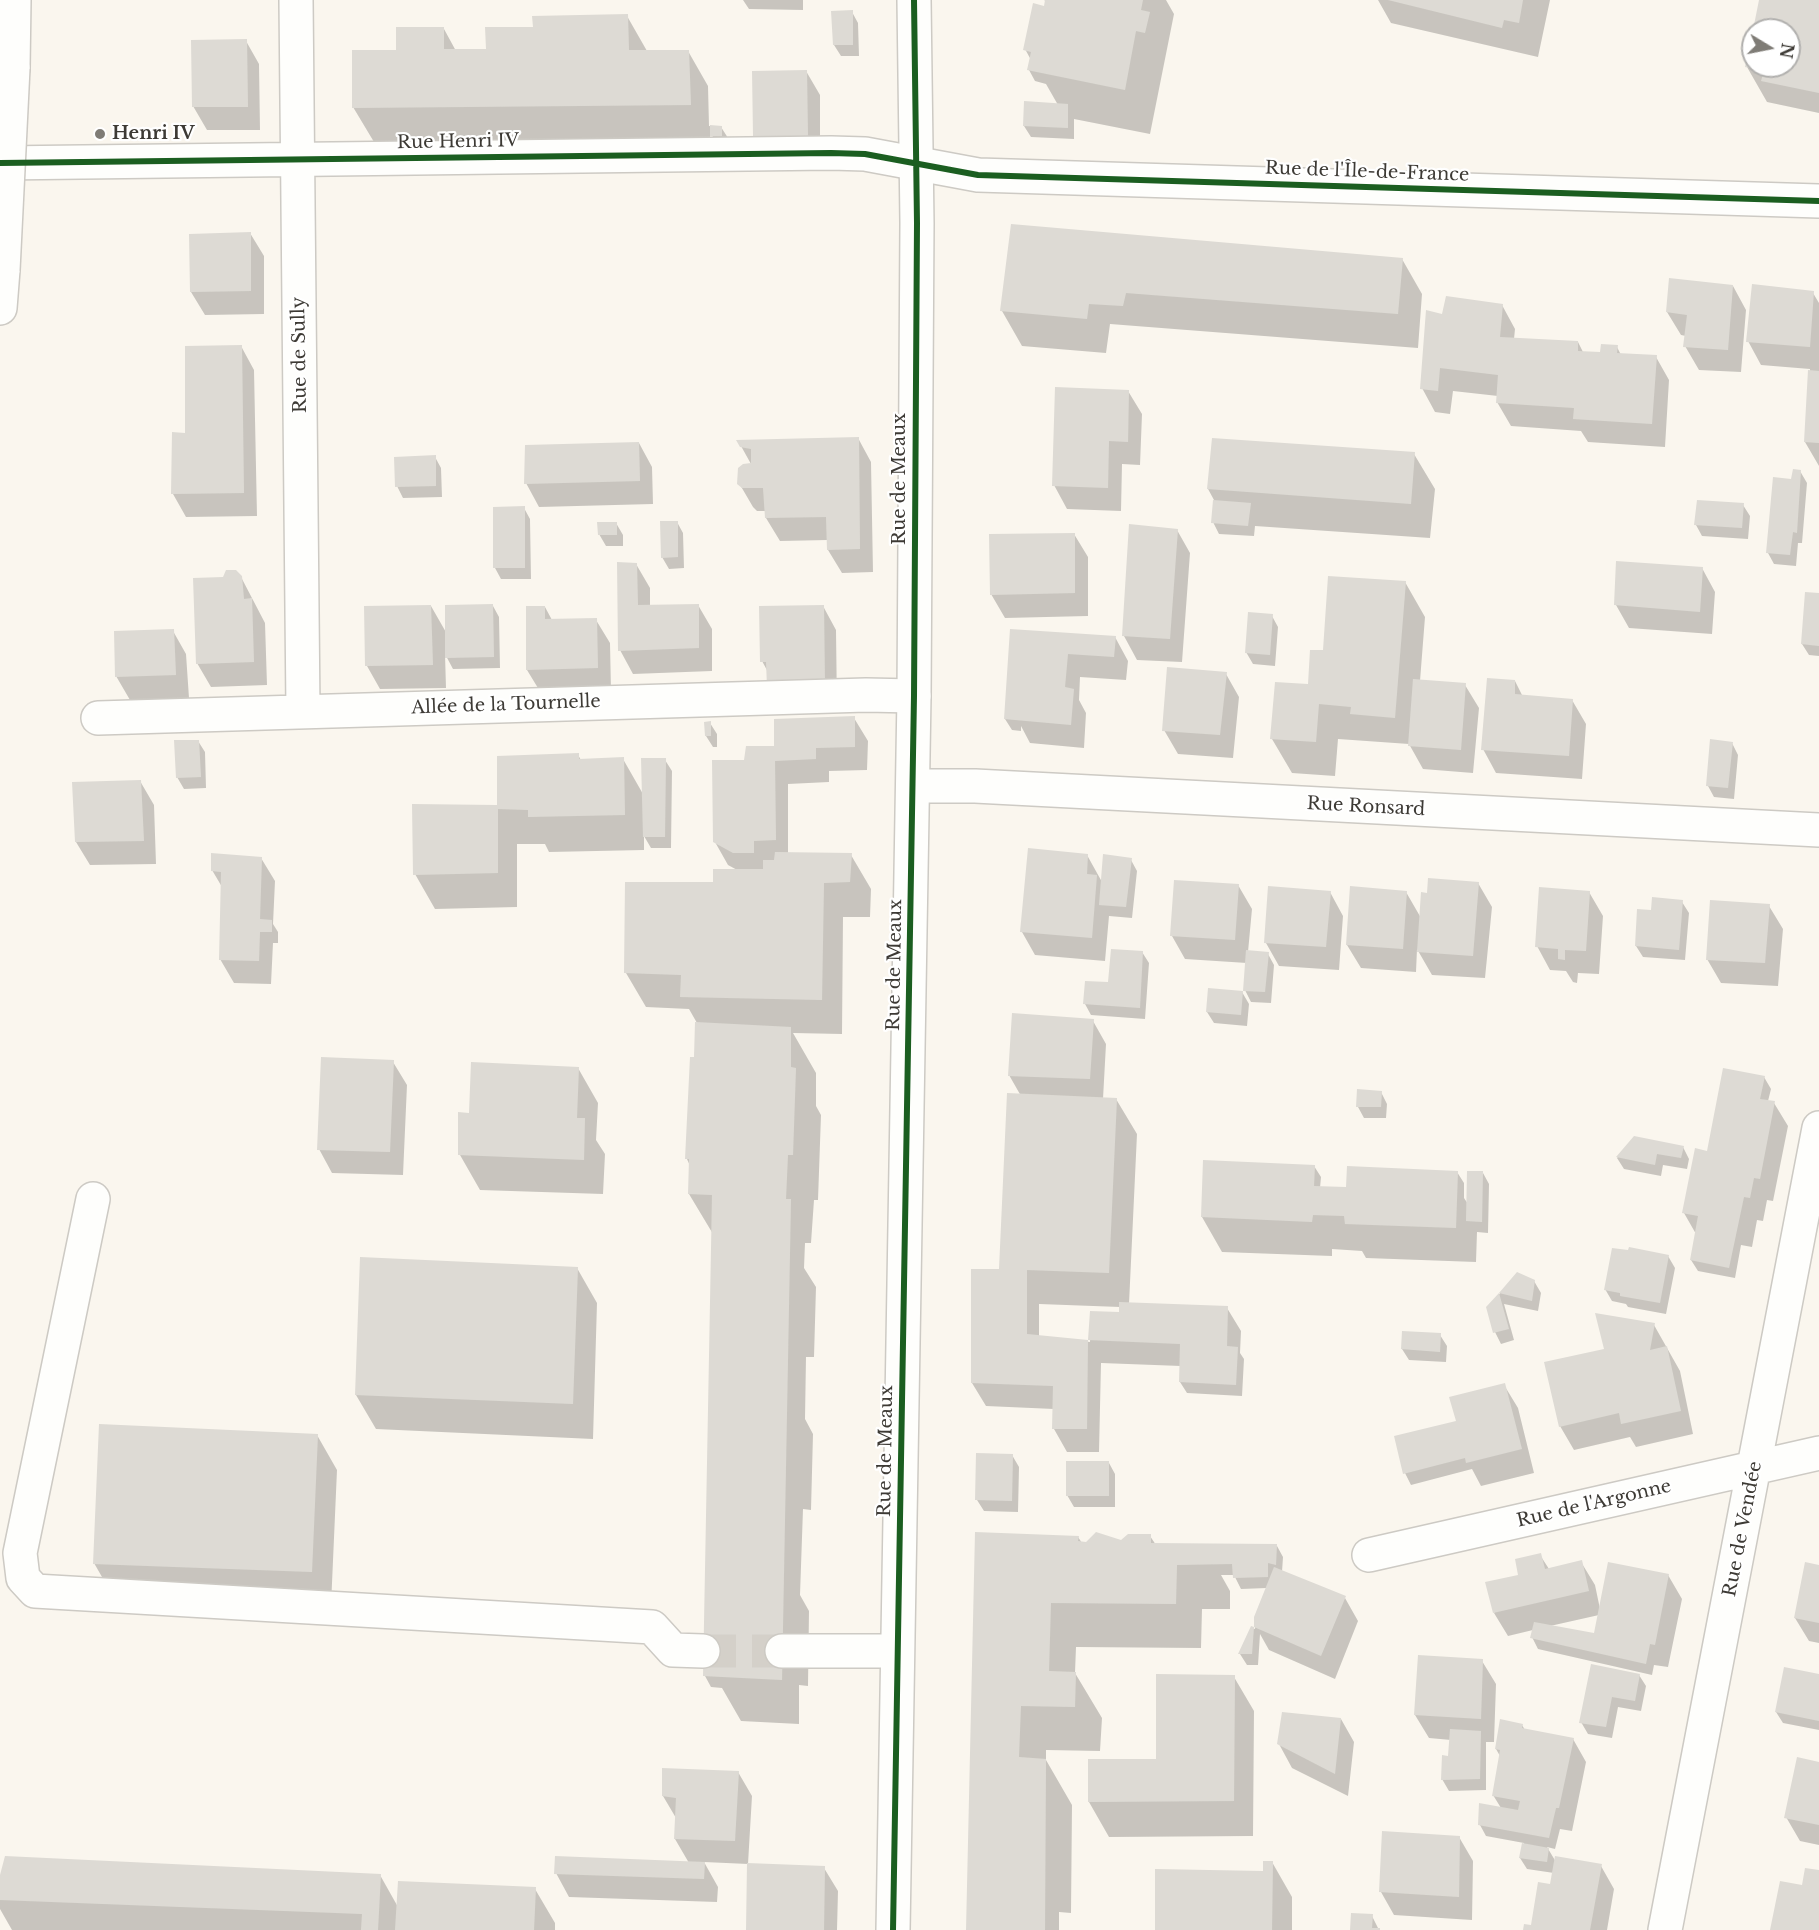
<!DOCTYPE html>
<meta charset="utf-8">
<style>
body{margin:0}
#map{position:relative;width:1819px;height:1930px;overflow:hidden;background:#faf6ee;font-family:"Libre Baskerville",serif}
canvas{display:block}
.north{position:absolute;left:1741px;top:18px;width:60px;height:60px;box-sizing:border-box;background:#fff;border:2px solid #b1b0ae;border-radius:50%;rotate:100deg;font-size:16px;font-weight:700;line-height:24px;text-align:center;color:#3d3a35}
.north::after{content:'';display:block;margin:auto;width:21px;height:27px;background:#7f7c76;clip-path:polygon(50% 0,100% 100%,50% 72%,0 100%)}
</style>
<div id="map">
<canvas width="1819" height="1930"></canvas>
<div class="north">N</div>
</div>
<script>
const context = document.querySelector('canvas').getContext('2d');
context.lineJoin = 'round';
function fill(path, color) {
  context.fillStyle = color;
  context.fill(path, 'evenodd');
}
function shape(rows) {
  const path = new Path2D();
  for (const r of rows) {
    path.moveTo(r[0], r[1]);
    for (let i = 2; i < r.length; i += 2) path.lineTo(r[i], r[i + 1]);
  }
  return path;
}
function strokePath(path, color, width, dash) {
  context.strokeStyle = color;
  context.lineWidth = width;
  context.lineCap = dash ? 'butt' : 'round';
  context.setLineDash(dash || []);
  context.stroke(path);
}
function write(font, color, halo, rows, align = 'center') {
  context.font = font + ' "Libre Baskerville",serif';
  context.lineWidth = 4.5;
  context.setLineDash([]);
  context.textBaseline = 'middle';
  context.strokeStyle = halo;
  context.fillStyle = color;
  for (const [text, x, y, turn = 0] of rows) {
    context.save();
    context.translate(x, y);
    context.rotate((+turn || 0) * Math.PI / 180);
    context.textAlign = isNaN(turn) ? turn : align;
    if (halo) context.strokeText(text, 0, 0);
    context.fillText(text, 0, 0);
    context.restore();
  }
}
const shadow = shape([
 [743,0,803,0,803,10,749,9],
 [1044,0,1166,0,1174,14,1150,134,1074,119,1074,139,1031,137,1024,126,1025,103,1058,105,1046,84,1035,81,1029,70,1031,60,1025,49,1045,8,1046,1],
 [1378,0,1550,0,1538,57,1391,23],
 [1761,0,1819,0,1819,113,1767,102,1747,67,1753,37,1753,66,1789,66,1789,30,1754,30],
 [852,12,858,23,859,56,841,56,834,45],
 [627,16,647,51,688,51,708,86,709,126,721,127,728,138,719,147,710,132,710,139,374,142,353,107,397,51,444,29,456,51,488,51,535,28],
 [246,41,259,64,260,130,207,130,193,106],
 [806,71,820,95,820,159,768,159,754,135],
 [1013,225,1402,259,1422,294,1418,348,1110,324,1106,353,1022,346,1002,311],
 [250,233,264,256,264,314,205,315,191,292],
 [1733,286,1746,310,1741,372,1699,370,1685,346,1686,336,1681,335,1667,312],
 [1813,293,1819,303,1819,466,1805,442,1810,369,1761,365,1748,341],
 [1502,305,1515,329,1514,339,1578,342,1583,352,1603,354,1617,347,1621,355,1656,357,1669,380,1665,447,1588,442,1581,431,1511,426,1497,402,1498,396,1453,391,1450,414,1435,412,1422,388,1443,316],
 [241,346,254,370,257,516,186,517,173,494,186,435],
 [1128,391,1142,414,1140,465,1122,464,1121,511,1067,509,1054,485],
 [858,438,871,462,873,572,842,573,828,550,828,540,780,541,766,518,766,511,757,511,753,507,739,483,751,464,741,446],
 [639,443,652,467,653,504,539,507,526,483],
 [1414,454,1435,489,1430,538,1255,526,1254,536,1219,534,1213,522,1214,500,1208,489],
 [435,457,441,468,442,497,403,498,397,486],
 [1800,471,1807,483,1802,543,1798,543,1796,566,1774,564,1768,553,1793,481],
 [1743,505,1750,516,1748,539,1702,536,1696,525],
 [524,508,530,519,531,579,501,579,495,568],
 [677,522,683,533,684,568,669,569,662,557],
 [616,523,623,535,623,546,606,546,599,534],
 [1130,526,1177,530,1190,553,1182,662,1137,660,1124,636],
 [1074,534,1088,557,1088,616,1005,618,991,594],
 [636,564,650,588,650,606,698,605,712,629,712,671,633,674,620,650],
 [1702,568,1715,592,1712,634,1629,628,1616,605],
 [241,577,265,623,267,685,211,687,197,663],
 [1405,582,1425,617,1420,681,1465,685,1479,708,1473,773,1423,769,1409,744,1338,739,1335,776,1292,773,1272,739,1309,686],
 [1819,595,1819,656,1809,655,1802,644],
 [431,606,447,634,493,606,499,617,500,668,453,669,445,654,446,688,380,689,367,666],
 [823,606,836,630,837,708,768,672,762,661],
 [545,607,552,620,596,620,610,643,611,691,541,693,527,670],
 [1272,616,1278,627,1275,666,1253,664,1246,652],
 [173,631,186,654,189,698,130,700,116,676],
 [1011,631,1115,637,1128,661,1126,680,1080,677,1079,700,1086,713,1084,748,1030,743,1021,726,1021,731,1012,730,1005,719],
 [1226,674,1239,697,1233,758,1178,754,1164,730],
 [1515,681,1523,697,1572,700,1586,724,1582,779,1496,773,1483,749],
 [854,718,868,741,867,770,829,771,829,782,788,784,788,854,851,855,871,889,870,917,843,917,842,1034,793,1033,816,1073,816,1106,821,1115,818,1200,814,1200,811,1243,805,1243,804,1268,816,1287,814,1357,806,1357,805,1419,813,1434,811,1510,803,1509,800,1595,809,1611,808,1686,799,1685,799,1724,741,1721,722,1688,711,1687,705,1676,713,1234,689,1194,690,1166,687,1159,697,1023,689,1009,646,1007,626,973,715,884,739,871,728,865,715,842,745,761,776,747],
 [710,723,717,734,717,747,713,747,706,736],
 [198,741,205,752,206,788,184,789,177,777],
 [1732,743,1738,755,1734,799,1714,797,1708,786],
 [578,755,581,760,623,759,643,794,665,760,672,771,671,848,651,848,644,836,644,850,549,852,545,844,517,844,517,907,435,909,415,874,499,806],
 [140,781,154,805,156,864,90,865,76,842],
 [1087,855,1102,882,1131,860,1137,871,1132,918,1109,916,1105,961,1035,955,1022,932],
 [261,858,275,881,273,924,278,932,278,943,273,943,271,984,234,983,220,959,222,887,212,870],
 [1478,883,1492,907,1485,978,1432,975,1417,949,1416,972,1361,968,1347,945,1406,892,1421,918,1429,894],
 [1238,885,1252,909,1248,952,1268,954,1274,965,1271,1003,1251,1002,1245,990,1247,963,1185,959,1172,936],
 [1330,892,1343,916,1339,970,1279,966,1266,943],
 [1589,892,1603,916,1599,974,1578,973,1577,983,1573,982,1566,971,1550,970,1537,946],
 [1682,902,1689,913,1685,960,1643,957,1636,946,1652,912],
 [1769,906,1783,929,1778,986,1721,983,1707,959],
 [1142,952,1149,963,1145,1019,1091,1015,1085,1004,1110,984],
 [1242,992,1249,1004,1247,1026,1214,1023,1207,1012],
 [1093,1021,1106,1044,1103,1099,1116,1099,1137,1134,1129,1304,1227,1308,1241,1331,1240,1353,1244,1359,1242,1396,1187,1393,1180,1382,1181,1366,1101,1363,1099,1452,1067,1452,1054,1429,1054,1409,986,1406,972,1383,1000,1271,1021,1096,1009,1075],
 [1039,1304,1120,1307,1120,1314,1091,1312,1090,1342,1039,1337],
 [393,1062,407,1085,403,1175,332,1173,319,1149],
 [578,1068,598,1103,596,1140,605,1154,603,1194,480,1190,460,1155,470,1114],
 [1764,1077,1771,1089,1768,1101,1774,1103,1788,1126,1773,1201,1767,1200,1763,1221,1757,1220,1752,1247,1741,1245,1735,1278,1698,1271,1691,1260,1696,1234,1684,1213,1708,1152],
 [1381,1092,1387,1104,1386,1118,1364,1118,1358,1107],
 [1634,1138,1683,1147,1689,1159,1687,1169,1663,1165,1661,1176,1624,1169,1617,1158],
 [1205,1162,1314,1166,1321,1177,1320,1188,1348,1189,1457,1172,1464,1183,1464,1198,1468,1204,1483,1173,1489,1184,1488,1233,1477,1232,1476,1262,1366,1258,1362,1251,1332,1249,1332,1256,1222,1252,1202,1217],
 [1668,1256,1675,1268,1666,1314,1628,1307,1626,1304,1612,1301,1605,1289],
 [577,1268,597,1303,593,1439,376,1429,356,1395],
 [1517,1274,1534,1281,1541,1293,1538,1311,1504,1304,1514,1340,1501,1344,1495,1332,1487,1308],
 [1654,1325,1680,1371,1693,1434,1636,1447,1630,1437,1574,1450,1560,1426,1606,1350],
 [1440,1335,1447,1346,1446,1362,1409,1360,1402,1349],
 [1504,1385,1518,1408,1534,1473,1481,1486,1472,1469,1411,1485,1405,1473,1457,1422],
 [317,1435,337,1470,331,1606,114,1598,94,1563],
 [1012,1455,1019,1467,1018,1512,984,1511,977,1500],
 [1109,1463,1115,1474,1115,1507,1074,1507,1067,1495],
 [976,1534,1078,1537,1082,1543,1121,1542,1150,1536,1156,1545,1277,1546,1283,1557,1282,1572,1345,1598,1358,1621,1335,1679,1269,1650,1260,1634,1258,1665,1247,1665,1240,1654,1252,1628,1255,1629,1256,1617,1267,1588,1241,1589,1234,1575,1221,1575,1230,1591,1230,1609,1202,1609,1201,1648,1076,1647,1075,1673,1102,1718,1100,1751,1046,1750,1046,1760,1072,1805,1071,1913,1059,1912,1059,1930,968,1930],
 [1540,1555,1549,1569,1581,1562,1595,1585,1600,1609,1668,1575,1682,1599,1668,1667,1654,1665,1652,1675,1538,1649,1532,1637,1533,1630,1508,1636,1494,1613],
 [1599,1615,1597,1635,1550,1626],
 [1819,1567,1819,1643,1809,1641,1795,1618],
 [1482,1661,1496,1684,1494,1742,1486,1742,1486,1790,1449,1791,1442,1779,1449,1757,1451,1740,1429,1738,1415,1715],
 [1592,1666,1639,1675,1646,1686,1641,1711,1618,1707,1612,1738,1588,1734,1581,1722],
 [1819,1675,1819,1730,1783,1723,1776,1712],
 [1234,1677,1254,1711,1253,1836,1109,1837,1089,1802,1157,1760],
 [1341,1719,1354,1742,1348,1796,1292,1768,1279,1744],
 [1522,1725,1525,1730,1573,1739,1586,1762,1572,1831,1560,1829,1555,1849,1547,1847,1556,1862,1601,1866,1614,1889,1607,1930,1525,1930,1532,1927,1551,1886,1554,1873,1527,1869,1520,1858,1524,1843,1486,1836,1480,1825,1501,1808,1493,1795,1500,1756,1496,1749],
 [1819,1763,1819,1845,1800,1841,1786,1817],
 [738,1772,752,1796,748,1864,704,1862,718,1887,717,1902,569,1897,556,1873,689,1863,675,1839,676,1818,663,1796],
 [1459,1837,1473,1861,1472,1920,1394,1915,1381,1892],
 [1272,1862,1292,1897,1292,1930,1156,1930,1265,1872],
 [824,1868,838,1891,837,1930,746,1930],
 [380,1875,398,1907,535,1889,555,1923,555,1930,12,1930,0,1909,0,1880],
 [1372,1916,1379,1930,1352,1930]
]);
const building = shape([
 [1045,0,1143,0,1141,10,1150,12,1145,33,1136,31,1125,90,1027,70,1031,52,1023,50,1033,3,1044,6],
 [1388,0,1523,0,1519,23,1504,20,1502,28],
 [1759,0,1819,0,1819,93,1761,81,1764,71,1745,67,1752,34,1753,66,1789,66,1789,30,1753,30],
 [853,10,853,45,833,45,831,11],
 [628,14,629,50,689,50,691,105,352,108,352,50,396,50,396,27,444,27,444,49,486,49,485,27,533,27,532,16],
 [247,39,248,107,192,107,191,40],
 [807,70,808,136,753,136,752,71],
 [1024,101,1068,104,1068,128,1023,126],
 [710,125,722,126,722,136,710,136],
 [1011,224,1403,258,1398,314,1126,293,1123,306,1089,304,1087,319,1000,311],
 [251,232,251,291,190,292,189,234],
 [1669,278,1733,285,1728,350,1683,347,1687,315,1666,312],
 [1752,284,1814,291,1810,347,1746,342],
 [1446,296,1503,304,1500,337,1578,341,1578,351,1600,352,1601,344,1618,345,1617,353,1657,355,1652,424,1573,419,1574,408,1496,403,1498,375,1440,368,1438,391,1420,389,1426,310,1442,314],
 [242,345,244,493,171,494,172,432,185,433,185,346],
 [1808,370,1819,371,1819,443,1804,442],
 [1055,387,1129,390,1128,442,1109,441,1108,488,1052,486],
 [859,437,860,549,827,550,826,517,765,518,763,488,742,488,737,484,738,468,743,464,751,463,751,449,740,447,736,440],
 [1212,438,1415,452,1411,504,1207,489],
 [639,442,640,481,524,484,525,445],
 [436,455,436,486,395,487,394,457],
 [1793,469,1801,470,1797,533,1793,532,1790,555,1766,553,1773,477,1791,479],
 [1213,500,1251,503,1248,526,1211,523],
 [1697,500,1744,503,1742,528,1694,525],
 [525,506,525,568,493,568,493,507],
 [660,521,678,521,678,557,661,558],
 [597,522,617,522,617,535,598,535],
 [1129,524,1178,529,1170,639,1122,636],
 [1075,533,1075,593,990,595,989,534],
 [1616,561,1703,567,1700,612,1614,605],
 [617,562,637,563,638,605,699,604,699,648,618,651],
 [226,570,236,570,242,576,244,599,252,598,254,662,196,664,193,578,223,577],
 [1328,576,1406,581,1395,718,1350,714,1351,707,1319,704,1316,742,1270,739,1275,682,1308,684,1310,650,1323,650],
 [1805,592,1819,593,1819,646,1801,644],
 [493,604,494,657,445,658,445,605],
 [431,605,433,665,365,666,364,606],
 [824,605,825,685,767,687,766,662,760,662,759,606],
 [526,606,545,606,545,619,597,618,598,668,526,670],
 [1248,612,1273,614,1270,655,1245,653],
 [174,629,176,675,115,677,114,631],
 [1010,629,1116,636,1114,657,1068,654,1065,687,1074,689,1071,725,1004,719],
 [1167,667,1227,672,1220,735,1162,731],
 [1487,678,1515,680,1515,694,1573,699,1569,756,1481,750],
 [1413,679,1466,683,1461,750,1408,746],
 [855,716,855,747,816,748,816,759,775,761,776,840,754,841,754,853,733,853,713,842,712,760,744,760,746,746,774,746,774,719],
 [711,721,711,736,705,736,704,722],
 [1710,739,1733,742,1728,788,1706,786],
 [174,740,199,740,201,777,176,778],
 [579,753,579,759,624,757,625,815,528,817,528,810,498,809,498,873,413,875,412,804,497,805,497,756],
 [641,758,666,758,665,837,643,837],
 [141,780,144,841,75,842,72,782],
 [1028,848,1088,854,1087,874,1097,875,1092,938,1020,932],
 [775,852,852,853,850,882,824,883,822,1000,680,997,681,975,624,973,625,882,713,882,713,869,763,869,763,860,774,860],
 [211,853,262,857,260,919,272,920,272,932,260,932,259,961,219,960,221,872,211,871],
 [1103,854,1132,858,1126,907,1099,905],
 [1428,878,1479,882,1473,956,1417,952,1421,892,1427,893],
 [1174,880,1239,884,1235,940,1170,936],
 [1268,886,1331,891,1326,947,1264,943],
 [1350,886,1407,891,1403,949,1346,945],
 [1539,887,1590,891,1586,951,1565,950,1565,960,1558,959,1558,949,1535,947],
 [1652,897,1683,900,1679,950,1635,946,1637,909,1651,910],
 [1710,900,1770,904,1765,963,1706,960],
 [1111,949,1143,951,1140,1008,1083,1004,1085,981,1108,982],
 [1246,950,1269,952,1265,992,1243,991],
 [1208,988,1243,991,1241,1015,1206,1012],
 [1012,1013,1094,1019,1090,1079,1008,1076],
 [695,1022,791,1027,791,1067,796,1068,793,1155,788,1155,786,1199,791,1199,782,1680,703,1676,712,1195,688,1194,689,1159,685,1159,690,1057,694,1057],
 [321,1057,394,1060,390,1152,317,1150],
 [471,1062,579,1067,577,1118,585,1118,584,1160,458,1155,458,1112,469,1113],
 [1723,1068,1765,1076,1760,1099,1775,1101,1760,1179,1754,1178,1750,1198,1744,1197,1729,1268,1690,1260,1698,1216,1682,1213,1695,1148,1707,1151],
 [1357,1089,1382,1091,1381,1107,1356,1107],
 [1007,1093,1117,1098,1109,1273,1027,1270,1027,1334,1088,1340,1090,1311,1119,1312,1119,1302,1228,1306,1227,1346,1238,1347,1236,1385,1179,1382,1180,1344,1088,1340,1087,1429,1052,1429,1053,1386,971,1383,971,1269,999,1269],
 [1634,1136,1684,1146,1681,1158,1657,1154,1655,1165,1616,1157],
 [1203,1160,1315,1165,1314,1186,1346,1187,1347,1166,1458,1171,1456,1228,1345,1224,1344,1216,1313,1215,1312,1222,1201,1217],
 [1467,1171,1483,1171,1482,1222,1466,1221],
 [1629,1247,1669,1255,1660,1303,1620,1296,1620,1293,1604,1290,1612,1248,1628,1250],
 [360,1257,578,1267,573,1404,355,1395],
 [1517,1272,1535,1280,1532,1301,1499,1293],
 [1499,1293,1509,1329,1493,1333,1486,1307],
 [1595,1313,1655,1323,1650,1350,1667,1346,1681,1411,1621,1424,1619,1413,1559,1427,1544,1362,1604,1349],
 [1402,1331,1441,1333,1440,1352,1401,1349],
 [1505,1383,1522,1449,1466,1463,1465,1458,1403,1474,1394,1436,1456,1421,1449,1397],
 [99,1424,318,1434,312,1572,93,1564],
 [976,1453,1013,1454,1012,1501,975,1500],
 [1066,1461,1109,1461,1109,1496,1066,1496],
 [975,1532,1079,1536,1078,1541,1086,1542,1096,1532,1121,1540,1128,1534,1151,1534,1151,1543,1277,1544,1276,1565,1268,1563,1268,1577,1233,1578,1232,1564,1177,1565,1176,1604,1051,1603,1049,1671,1076,1672,1075,1707,1021,1706,1019,1757,1046,1759,1045,1930,966,1930],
 [1541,1553,1545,1569,1582,1560,1589,1591,1493,1613,1485,1582,1518,1575,1515,1559],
 [1608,1562,1669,1574,1655,1645,1650,1644,1646,1664,1530,1638,1534,1622,1594,1633],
 [1805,1562,1819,1565,1819,1623,1794,1618],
 [1274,1567,1346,1596,1321,1656,1254,1627,1254,1617],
 [1251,1626,1254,1627,1252,1654,1238,1654],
 [1418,1655,1483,1659,1481,1719,1414,1715],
 [1591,1664,1640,1674,1635,1701,1612,1697,1606,1727,1579,1723],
 [1784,1667,1819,1674,1819,1721,1775,1712],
 [1156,1674,1235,1675,1234,1801,1088,1802,1088,1759,1156,1759],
 [1282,1712,1341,1718,1335,1774,1277,1744],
 [1500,1719,1523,1724,1522,1728,1574,1738,1559,1808,1556,1808,1549,1838,1478,1825,1479,1803,1518,1810,1520,1801,1492,1796,1500,1750,1495,1749],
 [1450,1729,1481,1731,1480,1779,1441,1780,1442,1755,1448,1756],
 [1797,1757,1819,1762,1819,1825,1784,1818],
 [662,1768,739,1771,735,1841,674,1839,676,1798,662,1796],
 [1382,1831,1460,1836,1459,1897,1379,1892],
 [1522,1843,1549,1848,1547,1862,1519,1858],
 [5,1856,381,1874,378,1930,361,1930,362,1914,0,1900,0,1875],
 [555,1856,705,1862,704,1879,554,1874],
 [1555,1856,1602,1864,1590,1930,1523,1930,1524,1924,1531,1925,1538,1882,1550,1884],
 [1263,1861,1273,1861,1272,1930,1155,1930,1155,1869,1263,1871],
 [747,1863,825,1866,824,1930,746,1930],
 [1805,1868,1819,1870,1819,1930,1770,1930,1780,1881,1802,1885],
 [398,1881,536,1887,534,1930,395,1930],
 [1351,1913,1373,1914,1372,1928,1380,1928,1380,1930,1350,1930]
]);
const minorTunnel = shape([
 [703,1651,782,1651]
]);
const minor = shape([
 [296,0,303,711],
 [0,163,831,153,865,154,978,175,1819,201],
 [98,718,866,695,914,696],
 [913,786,975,786,1819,830],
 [93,1199,20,1553,23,1578,35,1591,652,1627,673,1650,703,1651],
 [1369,1555,1819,1453],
 [782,1651,897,1651],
 [1665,1930,1819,1128]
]);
const major = shape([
 [893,1930,914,696,917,223,914,0]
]);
const highway = shape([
 [13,68,14,0],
 [0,308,3,270]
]);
const highwayBridge = shape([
 [3,270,13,68]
]);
const cycleway = shape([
 [0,163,831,153,865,154,978,175,1819,201],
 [893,1930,914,696,917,223,914,0]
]);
const markers = [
 [100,134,6,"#7f7c76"]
];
const poiNames = [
 ["Henri IV",112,134]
];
const streetNames = [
 ["Rue Henri IV",458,142,-1],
 ["Rue de l'Île-de-France",1367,172,2],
 ["Rue de Sully",300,355,-91],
 ["Rue de Meaux",900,479,-90],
 ["Allée de la Tournelle",506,705,-2],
 ["Rue Ronsard",1366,807,3],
 ["Rue de Meaux",895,965,-89],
 ["Rue de Meaux",886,1451,-89],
 ["Rue de l'Argonne",1594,1504,-13],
 ["Rue de Vendée",1743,1529,-79]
];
fill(shadow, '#0003');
fill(building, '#dddad4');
strokePath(minorTunnel, '#d4d0c9', 33, [33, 16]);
strokePath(minor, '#cdcac4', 36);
strokePath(major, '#cdcac4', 36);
strokePath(highway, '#cdcac4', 36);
strokePath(minor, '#fefefc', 33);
strokePath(major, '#fefefc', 33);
strokePath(highway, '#fefefc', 33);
strokePath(highwayBridge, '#cdcac4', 36, []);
strokePath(highwayBridge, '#fefefc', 33);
strokePath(cycleway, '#1b5e20', 6);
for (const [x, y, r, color] of markers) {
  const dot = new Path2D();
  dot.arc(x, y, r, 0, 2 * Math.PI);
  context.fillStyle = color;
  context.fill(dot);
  strokePath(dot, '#fff', 2);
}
write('bold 18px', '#3d3a35', '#fff', poiNames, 'left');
write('18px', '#3d3a35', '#fff', streetNames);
</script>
